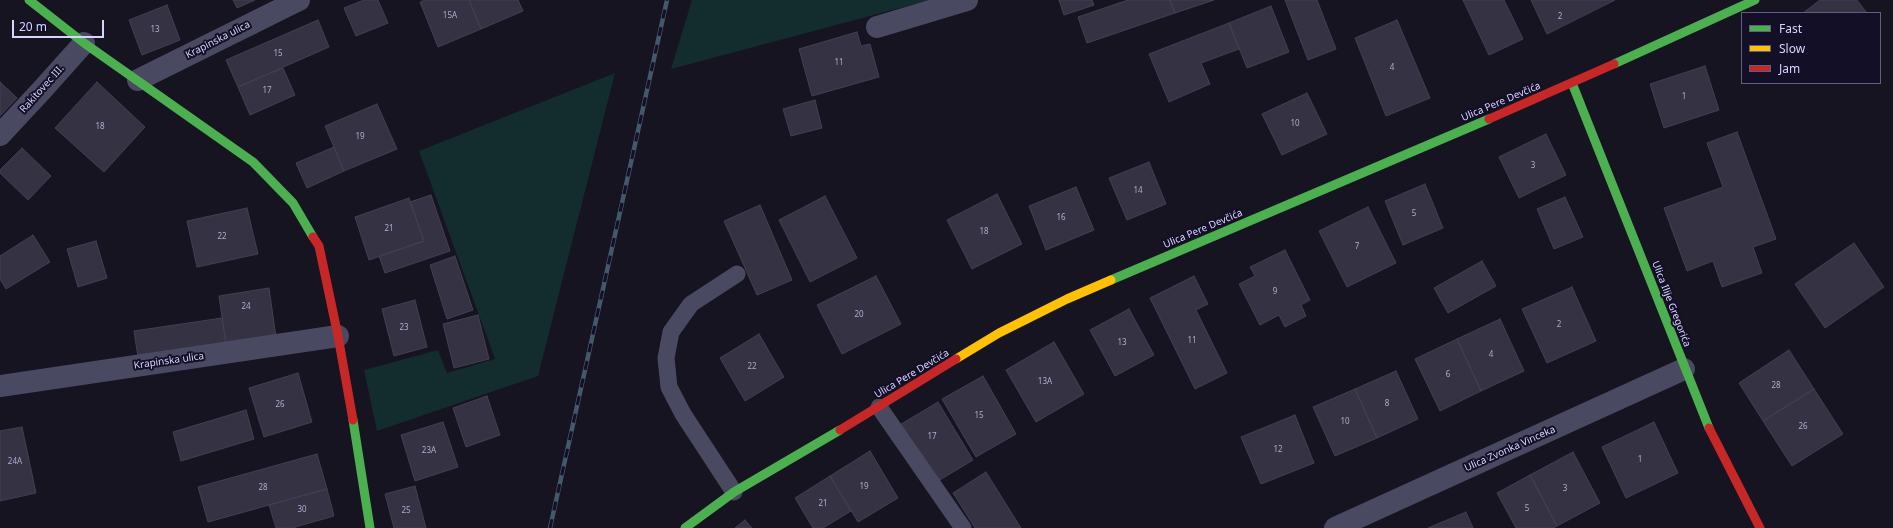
<!DOCTYPE html>
<meta charset="utf-8">
<style>
body{margin:0}
#map{position:relative;width:1893px;height:528px;overflow:hidden;background:#161421;font-family:"Noto Sans",sans-serif}
canvas{display:block}
.legend{position:absolute;left:1741px;top:12px;width:140px;height:72px;box-sizing:border-box;background:#130f26;border:1px solid #625e7d;margin:0;padding:5px 7px;list-style:none;font-size:12px;color:#d9d4ff}
.legend li{display:flex;align-items:center;gap:8px;height:20px}
.legend b{width:20px;border:1px solid #625e7d}
.scale{position:absolute;left:12px;top:20px;width:92px;height:18px;box-sizing:border-box;border:2px solid #d9d4ff;border-top:0;padding-left:5px;font-size:12px;line-height:14px;white-space:nowrap;color:#d9d4ff;-webkit-text-stroke:3px #130f26;paint-order:stroke}
</style>
<div id="map">
<canvas width="1893" height="528"></canvas>
<ul class="legend">
<li><b style="height:5px;background:#4caf50"></b>Fast</li>
<li><b style="height:5px;background:#ffc107"></b>Slow</li>
<li><b style="height:5px;background:#c62828"></b>Jam</li>
</ul>
<div class="scale">20 m</div>
</div>
<script>
const context = document.querySelector('canvas').getContext('2d');
context.lineJoin = 'round';
function fill(path, color) {
  context.fillStyle = color;
  context.fill(path, 'evenodd');
}
function shape(rows) {
  const path = new Path2D();
  for (const r of rows) {
    path.moveTo(r[0], r[1]);
    for (let i = 2; i < r.length; i += 2) path.lineTo(r[i], r[i + 1]);
  }
  return path;
}
function strokePath(path, color, width, dash) {
  context.strokeStyle = color;
  context.lineWidth = width;
  context.lineCap = dash ? 'butt' : 'round';
  context.setLineDash(dash || []);
  context.stroke(path);
}
function write(font, color, halo, rows, align = 'center') {
  context.font = font + ' "Noto Sans",sans-serif';
  context.lineWidth = 4;
  context.setLineDash([]);
  context.textBaseline = 'middle';
  context.strokeStyle = halo;
  context.fillStyle = color;
  for (const [text, x, y, turn = 0] of rows) {
    context.save();
    context.translate(x, y);
    context.rotate((+turn || 0) * Math.PI / 180);
    context.textAlign = isNaN(turn) ? turn : align;
    if (halo) context.strokeText(text, 0, 0);
    context.fillText(text, 0, 0);
    context.restore();
  }
}
const green = shape([
 [692,0,930,0,671,69],
 [615,73,538,376,377,431,364,370,438,350,447,373,495,359,419,151]
]);
const building = shape([
 [233,0,255,0,237,8,233,0],
 [364,0,378,0,388,23,356,36,344,8,364,0],
 [425,0,469,0,481,29,438,47,420,2,425,0],
 [469,0,518,0,523,11,481,29,469,0],
 [1059,0,1092,0,1094,5,1064,15,1059,0],
 [1128,0,1170,0,1175,13,1087,43,1078,17,1128,0],
 [1170,0,1214,0,1175,13,1170,0],
 [1285,0,1317,0,1336,49,1308,60,1285,0],
 [1463,0,1504,0,1523,39,1489,55,1463,0],
 [1531,0,1615,0,1547,34,1531,0],
 [1820,0,1857,0,1867,13,1803,13,1820,0],
 [167,5,180,40,142,55,129,20,167,5],
 [1271,6,1289,52,1247,68,1229,23,1271,6],
 [318,20,329,47,238,87,226,60,318,20],
 [1397,20,1430,98,1386,116,1355,38,1397,20],
 [1229,23,1239,49,1201,63,1210,84,1169,102,1149,54,1229,23],
 [857,32,861,46,870,44,879,77,812,96,799,49,857,32],
 [1705,66,1719,110,1664,128,1650,84,1705,66],
 [283,68,295,95,250,115,238,87,283,68],
 [0,82,17,98,0,116,0,82],
 [97,82,145,127,104,172,55,128,97,82],
 [1307,93,1327,134,1282,155,1262,114,1307,93],
 [815,100,822,128,791,136,783,109,815,100],
 [377,104,397,149,344,171,325,126,377,104],
 [1737,132,1776,239,1753,247,1762,273,1722,287,1713,261,1687,271,1664,208,1723,187,1707,143,1737,132],
 [1546,134,1566,175,1519,198,1499,157,1546,134],
 [334,147,344,171,307,188,296,163,334,147],
 [22,148,51,176,28,200,0,173,0,170,22,148],
 [1149,162,1166,204,1127,220,1109,178,1149,162],
 [1425,184,1443,228,1403,245,1385,201,1425,184],
 [1076,187,1094,230,1046,250,1029,206,1076,187],
 [997,194,1022,244,972,269,947,220,997,194],
 [431,195,450,251,385,273,379,256,424,241,410,202,431,195],
 [825,196,857,258,810,282,779,220,825,196],
 [1565,197,1583,237,1554,249,1537,209,1565,197],
 [409,198,424,241,369,260,355,217,409,198],
 [760,205,792,280,757,295,724,221,760,205],
 [1368,207,1396,263,1347,287,1319,231,1368,207],
 [247,208,258,254,197,267,187,221,247,208],
 [33,235,50,262,6,289,0,279,0,256,33,235],
 [96,241,107,278,78,287,67,249,96,241],
 [1854,243,1884,287,1825,328,1795,284,1854,243],
 [1285,250,1310,300,1301,305,1306,316,1285,327,1279,315,1260,325,1239,284,1255,276,1250,267,1285,250],
 [455,256,473,310,447,319,430,265,455,256],
 [1482,261,1496,286,1448,313,1434,288,1482,261],
 [876,276,901,324,842,354,817,305,876,276],
 [1194,276,1208,304,1196,310,1227,373,1195,389,1150,298,1194,276],
 [1572,287,1596,341,1547,363,1522,309,1572,287],
 [269,288,276,337,226,344,219,296,269,288],
 [415,300,427,347,394,356,382,309,415,300],
 [1129,309,1154,355,1115,376,1090,330,1129,309],
 [478,315,489,359,454,368,443,324,478,315],
 [222,318,226,344,138,357,134,331,222,318],
 [1500,319,1524,371,1481,391,1457,339,1500,319],
 [759,334,784,377,745,401,720,358,759,334],
 [1457,339,1481,391,1440,411,1415,359,1457,339],
 [1054,342,1084,394,1036,422,1006,370,1054,342],
 [1789,350,1814,389,1763,421,1739,383,1789,350],
 [1396,371,1418,419,1377,438,1355,389,1396,371],
 [298,373,312,422,264,437,249,388,298,373],
 [983,376,1016,434,976,457,942,399,983,376],
 [1355,389,1377,438,1335,456,1313,407,1355,389],
 [1814,389,1843,434,1792,466,1763,421,1814,389],
 [487,396,500,435,466,447,453,408,487,396],
 [938,402,973,460,933,484,898,426,938,402],
 [246,410,254,439,181,461,173,432,246,410],
 [1295,415,1314,463,1261,484,1241,437,1295,415],
 [443,422,458,467,415,481,401,435,443,422],
 [1654,422,1678,473,1626,498,1602,447,1654,422],
 [22,427,36,493,0,501,0,431,22,427],
 [870,451,898,498,858,522,830,476,870,451],
 [1573,452,1600,503,1557,526,1530,475,1573,452],
 [317,454,327,489,208,522,198,487,317,454],
 [986,472,1021,528,975,528,953,493,986,472],
 [1530,475,1557,526,1553,528,1516,528,1497,493,1530,475],
 [830,476,851,511,823,528,813,528,795,498,830,476],
 [415,486,426,528,394,528,385,494,415,486],
 [327,489,334,516,292,528,276,528,269,505,327,489],
 [1466,512,1473,528,1428,528,1466,512],
 [745,520,752,528,735,528,745,520]
]);
const lane = shape([
 [879,407,963,528],
 [734,492,683,414,669,387,666,358,671,332,691,304,737,274]
]);
const street = shape([
 [877,27,967,0],
 [138,80,299,0],
 [0,135,41,91,84,43],
 [0,386,338,336],
 [1335,528,1684,369]
]);
const fast = shape([
 [29,0,84,43,253,162,293,203,313,237],
 [1614,64,1755,0],
 [1572,83,1709,428],
 [1111,280,1489,119],
 [353,420,370,528],
 [685,528,734,492,840,430]
]);
const slow = shape([
 [956,359,999,333,1067,299,1111,280]
]);
const jam = shape([
 [1489,119,1614,64],
 [313,237,319,246,338,336,353,420],
 [1709,428,1760,528],
 [840,430,956,359]
]);
const rail = shape([
 [550,528,667,0]
]);
const numberNames = [
 ["15A",450,16],
 ["2",1560,17],
 ["13",155,30],
 ["15",278,54],
 ["11",839,63],
 ["4",1392,68],
 ["17",267,91],
 ["1",1684,97],
 ["10",1295,124],
 ["18",100,127],
 ["19",360,137],
 ["3",1533,166],
 ["14",1138,191],
 ["5",1414,214],
 ["16",1061,218],
 ["21",389,229],
 ["18",984,232],
 ["22",222,237],
 ["7",1357,247],
 ["9",1275,292],
 ["24",246,307],
 ["20",859,315],
 ["2",1559,325],
 ["23",404,328],
 ["11",1192,341],
 ["13",1122,343],
 ["4",1491,355],
 ["22",752,367],
 ["6",1448,375],
 ["13A",1045,382],
 ["28",1776,386],
 ["8",1387,404],
 ["26",280,405],
 ["15",979,416],
 ["10",1345,422],
 ["26",1803,427],
 ["17",932,437],
 ["12",1278,450],
 ["23A",429,451],
 ["1",1640,460],
 ["24A",15,462],
 ["19",864,487],
 ["28",263,488],
 ["3",1565,489],
 ["21",823,504],
 ["5",1527,509],
 ["30",302,510],
 ["25",406,511]
];
const streetNames = [
 ["Krapinska ulica",218,40,-27],
 ["Rakitovec III.",42,89,-48],
 ["Ulica Pere Devčića",1501,102,-23],
 ["Ulica Pere Devčića",1203,229,-23],
 ["Ulica Ilije Gregorića",1671,304,69],
 ["Krapinska ulica",169,361,-8],
 ["Ulica Pere Devčića",912,374,-31],
 ["Ulica Zvonka Vinceka",1510,449,-24]
];
fill(green, '#132c2d');
fill(building, '#343243');
strokePath(building, '#433f54', 1);
strokePath(lane, '#4a4962', 17);
strokePath(street, '#4a4962', 22);
strokePath(fast, '#4caf50', 9);
strokePath(slow, '#ffc107', 9);
strokePath(jam, '#c62828', 9);
strokePath(rail, '#43596b', 4.5);
strokePath(rail, '#130f26', 3, [9]);
write('8px', '#b0acd0', null, numberNames);
write('10px', '#d9d4ff', '#130f26', streetNames);
</script>
